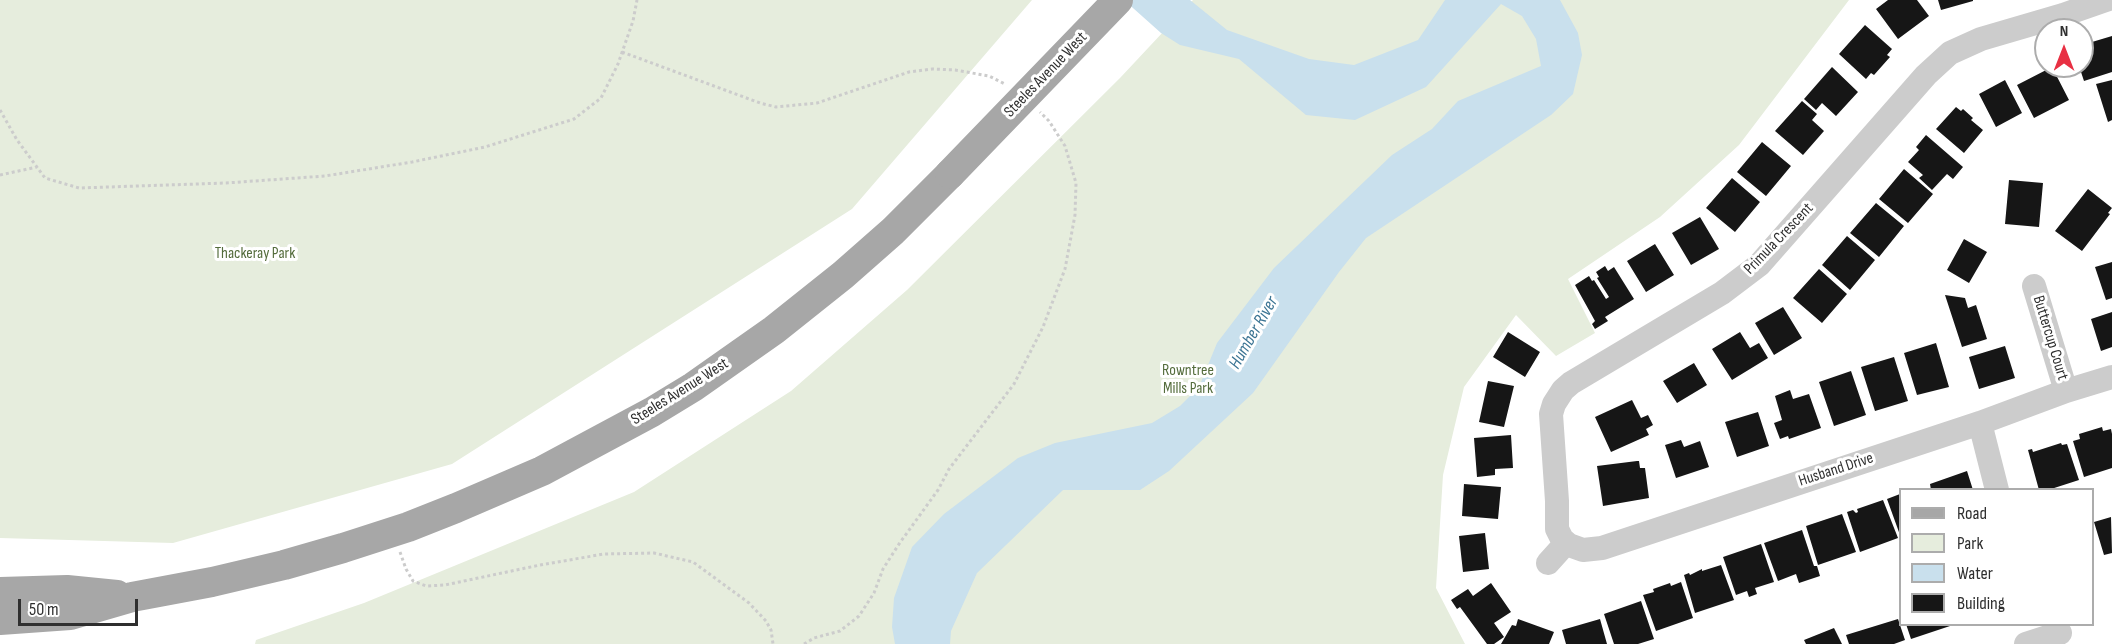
<!DOCTYPE html>
<style>
body{margin:0}
#map{position:relative;width:2112px;height:644px;overflow:hidden;background:#fff;font-family:"Sofia Sans Condensed",sans-serif}
canvas{display:block}
.legend{position:absolute;left:1899px;top:488px;width:195px;height:138px;box-sizing:border-box;background:#fff;border:2px solid #acacac;margin:0;padding:8px 10px;list-style:none;font-size:18px;color:#2f2f2f}
.legend li{display:flex;align-items:center;gap:12px;height:30px}
.legend b{width:30px;border:2px solid #acacac}
.north{position:absolute;left:2034px;top:18px;width:60px;height:60px;box-sizing:border-box;background:#fff;border:2px solid #acacac;border-radius:50%;rotate:0deg;font-size:16px;font-weight:700;line-height:24px;text-align:center;color:#2f2f2f}
.north::after{content:'';display:block;margin:auto;width:21px;height:27px;background:#e83043;clip-path:polygon(50% 0,100% 100%,50% 72%,0 100%)}
.scale{position:absolute;left:18px;top:599px;width:120px;height:27px;box-sizing:border-box;border:3px solid #2f2f2f;border-top:0;padding-left:8px;font-size:18px;line-height:21px;white-space:nowrap;color:#2f2f2f;-webkit-text-stroke:4px #fff;paint-order:stroke}
</style>
<div id="map">
<canvas width="2112" height="644"></canvas>
<ul class="legend">
<li><b style="height:8px;background:#a7a7a7"></b>Road</li>
<li><b style="height:16px;background:#e6eddd"></b>Park</li>
<li><b style="height:16px;background:#c9e0ed"></b>Water</li>
<li><b style="height:16px;background:#161616"></b>Building</li>
</ul>
<div class="north">N</div>
<div class="scale">50 m</div>
</div>
<script>
const context = document.querySelector('canvas').getContext('2d');
context.lineJoin = 'round';
function fill(path, color) {
  context.fillStyle = color;
  context.fill(path, 'evenodd');
}
function shape(rows) {
  const path = new Path2D();
  for (const r of rows) {
    path.moveTo(r[0], r[1]);
    for (let i = 2; i < r.length; i += 2) path.lineTo(r[i], r[i + 1]);
  }
  return path;
}
function strokePath(path, color, width, dash) {
  context.strokeStyle = color;
  context.lineWidth = width;
  context.lineCap = dash ? 'butt' : 'round';
  context.setLineDash(dash || []);
  context.stroke(path);
}
function write(font, color, halo, rows, align = 'center') {
  context.font = font + ' "Sofia Sans Condensed",sans-serif';
  context.lineWidth = 6;
  context.setLineDash([]);
  context.textBaseline = 'middle';
  context.strokeStyle = halo;
  context.fillStyle = color;
  for (const [text, x, y, turn = 0] of rows) {
    context.save();
    context.translate(x, y);
    context.rotate((+turn || 0) * Math.PI / 180);
    context.textAlign = isNaN(turn) ? turn : align;
    if (halo) context.strokeText(text, 0, 0);
    context.fillText(text, 0, 0);
    context.restore();
  }
}
const green = shape([
 [0,0,1032,0,852,209,452,464,173,543,0,538],
 [1193,0,1849,0,1739,145,1660,217,1568,279,1595,333,1556,356,1516,315,1464,387,1443,475,1436,588,1465,644,255,644,256,640,364,603,634,492,791,391,907,290,1120,78]
]);
const water = shape([
 [1124,0,1190,0,1227,30,1309,59,1354,65,1418,40,1445,0,1560,0,1578,33,1582,55,1573,94,1551,115,1366,238,1339,272,1253,393,1169,471,1140,490,1063,490,977,573,951,631,950,644,895,644,892,627,894,598,912,547,944,514,1018,458,1055,443,1152,423,1180,406,1199,387,1217,343,1274,268,1392,155,1432,129,1458,101,1541,66,1536,39,1522,16,1501,4,1426,87,1355,120,1306,115,1239,59,1180,45,1161,33]
]);
const building = shape([
 [1888,0,1917,0,1929,16,1898,39,1876,9],
 [1938,0,1973,0,1973,1,1941,10],
 [1865,25,1892,49,1887,55,1890,57,1874,75,1871,73,1866,79,1839,54],
 [2112,36,2112,72,2084,81,2079,66,2082,66,2082,45],
 [1832,67,1858,92,1836,116,1822,103,1816,110,1804,99],
 [2052,67,2069,100,2034,118,2017,85],
 [2005,80,2022,113,1996,127,1979,94],
 [2112,80,2112,120,2108,122,2096,84],
 [1802,101,1817,114,1812,120,1824,131,1803,155,1775,131],
 [1956,107,1961,111,1963,109,1973,118,1971,120,1983,130,1964,153,1936,129],
 [1926,135,1963,167,1953,179,1947,174,1932,190,1919,178,1923,175,1908,162,1919,150,1916,147],
 [1762,142,1791,166,1766,196,1737,172],
 [1904,169,1933,194,1908,223,1879,199],
 [1732,178,1760,202,1735,232,1706,208],
 [2009,180,2043,183,2039,227,2005,224],
 [2088,189,2112,208,2108,213,2110,214,2082,251,2055,231],
 [1876,203,1904,226,1879,257,1850,233],
 [1700,217,1719,249,1691,265,1672,233],
 [1847,236,1875,260,1850,290,1822,265],
 [1964,239,1987,252,1969,283,1947,270],
 [1655,244,1674,275,1646,292,1627,261],
 [2112,262,2112,298,2106,300,2095,267],
 [1605,266,1608,271,1614,267,1634,299,1605,317,1608,321,1595,329,1592,324,1595,321,1575,285,1589,276,1592,281,1594,280,1606,299,1609,297,1597,278,1599,277,1596,272],
 [1819,269,1847,294,1822,323,1793,298],
 [1945,295,1965,298,1968,308,1976,305,1987,339,1962,347],
 [1783,307,1802,338,1774,355,1755,323],
 [2112,312,2112,347,2101,351,2091,319],
 [1508,332,1540,352,1525,377,1493,357],
 [1740,332,1750,348,1759,343,1768,358,1732,380,1712,349],
 [1936,343,1949,387,1917,395,1904,353],
 [2005,346,2015,378,1979,389,1969,357],
 [1894,357,1908,401,1875,411,1861,367],
 [1694,363,1707,385,1677,403,1663,381],
 [1851,371,1866,415,1834,426,1819,382],
 [1488,381,1514,386,1504,427,1479,422],
 [1790,390,1793,399,1809,394,1821,428,1789,439,1788,436,1780,439,1774,423,1782,420,1775,396],
 [1632,400,1641,418,1648,415,1653,425,1646,429,1649,435,1611,452,1595,417],
 [1758,412,1769,446,1737,457,1725,422],
 [2102,427,2103,431,2111,429,2112,434,2112,468,2084,477,2073,441,2080,439,2079,434],
 [1511,435,1513,468,1495,469,1495,475,1477,477,1474,438],
 [1681,440,1684,447,1700,441,1709,467,1676,478,1665,445],
 [2061,443,2062,445,2067,444,2079,480,2048,490,2039,490,2028,450,2032,449,2033,452],
 [1637,461,1639,461,1640,468,1645,468,1649,498,1603,506,1597,466],
 [1967,471,1973,490,1931,490,1930,484],
 [1464,484,1501,487,1498,519,1462,516],
 [1900,494,1900,535,1887,499],
 [1883,500,1898,538,1860,552,1847,512,1853,510,1856,513,1858,512,1857,509],
 [1842,514,1856,552,1818,565,1806,526],
 [2111,517,2112,553,2104,555,2094,522],
 [1802,530,1814,566,1817,566,1820,576,1799,583,1796,574,1778,581,1764,543],
 [1485,533,1489,569,1463,572,1459,536],
 [1761,544,1774,582,1755,588,1757,594,1749,597,1747,591,1736,595,1723,557],
 [1721,565,1734,600,1695,613,1684,575,1689,573,1690,575,1702,569,1702,571],
 [1681,582,1693,618,1656,631,1643,595,1654,592,1653,589,1670,583,1671,586],
 [1491,583,1511,612,1494,623,1504,637,1494,644,1487,644,1460,607,1457,609,1451,600,1468,589,1473,596],
 [1641,601,1654,639,1638,644,1614,644,1604,614],
 [1518,619,1554,632,1549,644,1501,644,1512,625,1516,626],
 [1600,619,1607,644,1566,644,1562,630],
 [1898,619,1905,640,1894,644,1849,644,1846,635],
 [1906,624,1953,624,1953,625,1911,639],
 [1834,628,1842,644,1806,644,1804,640]
]);
const path = shape([
 [622,52,760,103,776,107,817,103,909,72,932,69,955,70,989,76,1005,84],
 [0,110,17,140,45,178,79,188,226,183,325,176,412,162,485,147,574,119,601,98,618,64,633,21,637,0],
 [0,175,37,167],
 [400,552,406,569,413,581,426,586,445,585,540,565,604,554,654,553,693,562,749,603,766,621,771,630,773,644],
 [804,644,814,638,840,631,859,616,874,593,883,569,899,544,938,490,949,469,1014,384,1043,327,1065,269,1075,215,1076,183,1065,146,1049,121,1040,112]
]);
const minor = shape([
 [2106,0,2063,15,1981,39,1950,53,1926,75,1759,265,1722,293,1571,383,1563,390,1554,404,1551,414,1557,501,1557,529,1562,539,1569,545,1583,550,1602,548,1980,423,2066,391,2112,377],
 [2034,286,2066,391],
 [1980,423,1997,490],
 [1548,563,1566,543],
 [2026,644,2060,633]
]);
const major = shape([
 [0,592,67,590,117,595],
 [0,620,70,615,132,597,212,582,284,565,343,548,408,527,456,508,542,471,652,412,693,387,774,330,843,275,893,231,950,174]
]);
const majorBridge = shape([
 [950,174,1118,0]
]);
const streetNames = [
 ["Steeles Avenue West",1046,75,-46],
 ["Primula Crescent",1779,239,-46],
 ["Buttercup Court",2050,338,73],
 ["Steeles Avenue West",680,392,-32],
 ["Husband Drive",1836,470,-18]
];
const parkNames = [
 ["Thackeray Park",255,254],
 ["Rowntree",1188,371],
 ["Mills Park",1188,389]
];
const waterNames = [
 ["Humber River",1254,333,-60]
];
fill(green, '#e6eddd');
fill(water, '#c9e0ed');
fill(building, '#161616');
strokePath(path, '#ccc', 3, [3, 3]);
strokePath(minor, '#ccc', 24);
strokePath(major, '#a7a7a7', 30);
strokePath(majorBridge, '#a7a7a7', 30);
write('16px', '#2f2f2f', '#fff', streetNames);
write('16px', '#546c3c', '#fff', parkNames);
write('italic 18px', '#3b7493', '#fff', waterNames);
</script>
